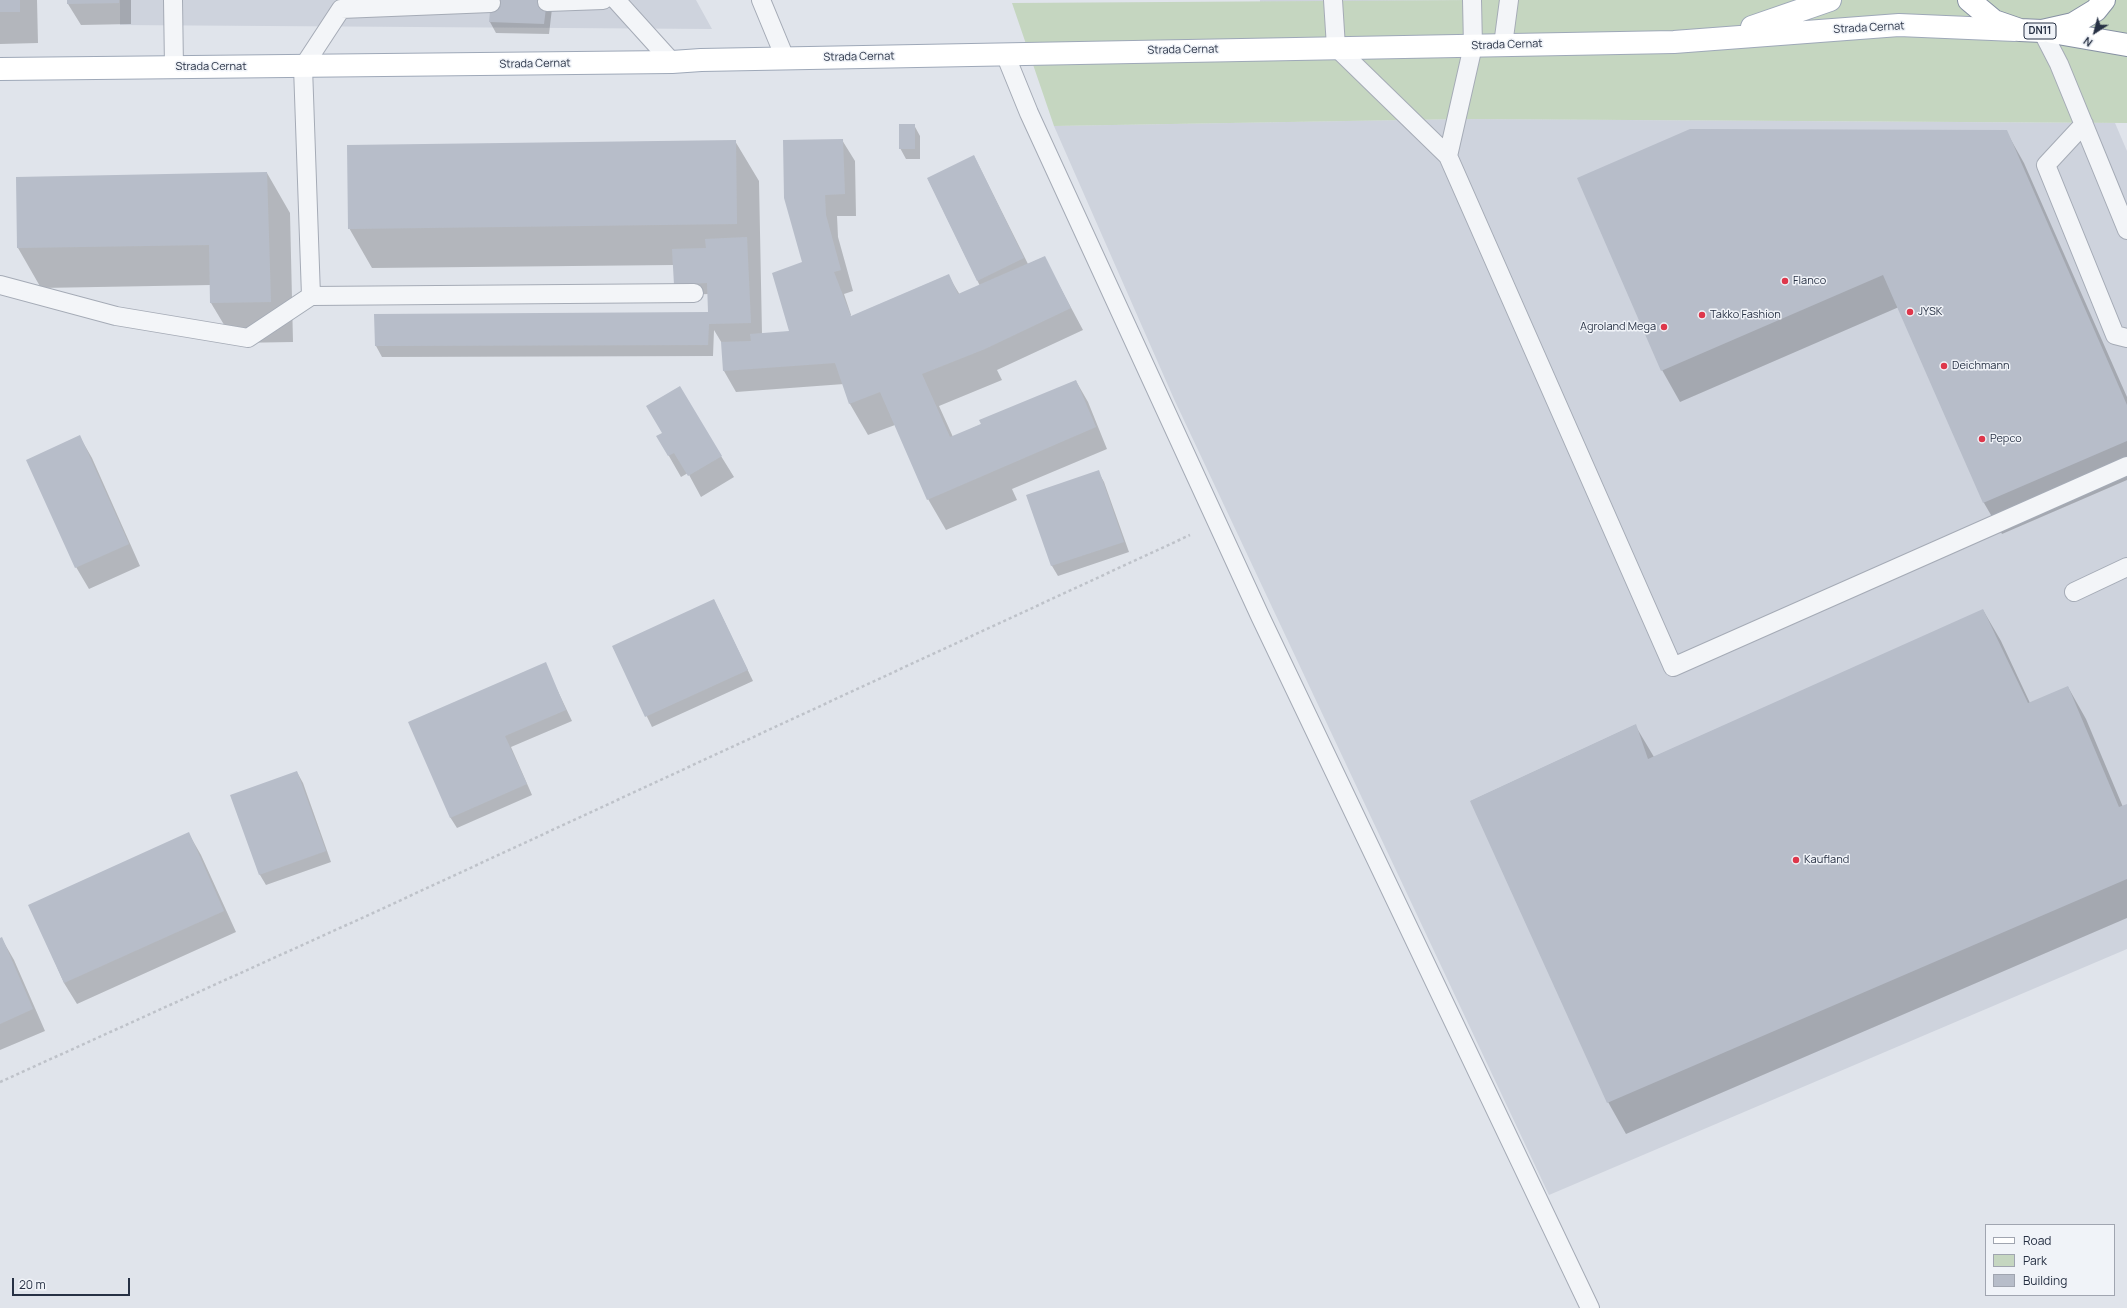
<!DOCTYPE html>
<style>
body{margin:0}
#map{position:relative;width:2127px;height:1308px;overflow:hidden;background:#e0e4eb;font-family:Manrope,sans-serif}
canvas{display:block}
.legend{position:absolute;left:1985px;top:1224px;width:130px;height:72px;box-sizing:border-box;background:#f0f3f8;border:1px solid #a0a5b0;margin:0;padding:5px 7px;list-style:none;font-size:12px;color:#273144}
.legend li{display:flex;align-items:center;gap:8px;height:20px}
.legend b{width:20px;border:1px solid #a0a5b0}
.north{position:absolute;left:2075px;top:12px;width:40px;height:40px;-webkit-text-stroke:3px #f0f3f8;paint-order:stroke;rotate:216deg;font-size:11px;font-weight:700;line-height:16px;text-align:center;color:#273144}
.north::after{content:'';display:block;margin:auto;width:14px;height:18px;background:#273144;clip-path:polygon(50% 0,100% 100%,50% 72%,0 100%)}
.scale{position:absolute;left:12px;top:1278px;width:118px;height:18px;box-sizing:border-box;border:2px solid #273144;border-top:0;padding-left:5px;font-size:12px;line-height:14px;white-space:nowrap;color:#273144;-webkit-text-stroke:3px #f0f3f8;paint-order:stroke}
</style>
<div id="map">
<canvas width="2127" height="1308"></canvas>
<ul class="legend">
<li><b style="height:5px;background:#fff"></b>Road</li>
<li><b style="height:11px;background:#c5d6c0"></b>Park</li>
<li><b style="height:11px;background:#b7bdc9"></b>Building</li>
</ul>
<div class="north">N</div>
<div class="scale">20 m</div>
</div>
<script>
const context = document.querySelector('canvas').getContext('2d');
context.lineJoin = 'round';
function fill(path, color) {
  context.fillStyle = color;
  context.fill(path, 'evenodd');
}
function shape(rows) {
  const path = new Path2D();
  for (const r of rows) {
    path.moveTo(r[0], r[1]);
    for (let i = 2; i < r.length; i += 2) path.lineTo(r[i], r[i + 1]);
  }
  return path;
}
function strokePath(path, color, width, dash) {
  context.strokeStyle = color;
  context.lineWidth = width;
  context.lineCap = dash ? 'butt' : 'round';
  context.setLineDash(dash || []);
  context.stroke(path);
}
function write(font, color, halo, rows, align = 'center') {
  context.font = font + ' Manrope,sans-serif';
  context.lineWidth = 3;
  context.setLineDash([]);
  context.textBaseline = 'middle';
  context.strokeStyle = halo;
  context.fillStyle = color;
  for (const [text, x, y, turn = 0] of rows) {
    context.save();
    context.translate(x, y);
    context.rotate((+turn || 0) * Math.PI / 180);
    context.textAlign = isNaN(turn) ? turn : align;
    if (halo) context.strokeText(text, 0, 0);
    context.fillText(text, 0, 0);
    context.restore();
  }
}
const built = shape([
 [120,0,696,0,712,29,120,25],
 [1260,0,1472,0,1260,2],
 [1463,119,2115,123,2127,151,2127,949,1549,1195,1174,399,1054,126]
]);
const green = shape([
 [1472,0,2127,0,2127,123,1464,119,1054,126,1012,3]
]);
const shadow = shape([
 [0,0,37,0,38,43,0,44],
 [68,0,131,0,131,24,81,25,68,4],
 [553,0,549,34,496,33,490,22,492,3],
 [914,125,920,136,920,159,906,159,900,148],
 [2006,131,2024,163,2127,397,2127,480,2002,534,1984,503,1899,307,1680,402,1662,370],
 [842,140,855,161,856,216,837,216,838,237,853,291,844,294,851,315,827,325,827,327,948,275,960,295,980,286,928,179,974,156,1028,264,1044,257,1083,330,997,370,1002,380,939,406,953,437,1076,381,1088,402,1107,449,1012,489,1017,500,946,530,928,499,895,425,868,435,850,404,844,384,736,392,724,371,723,345,714,330,713,356,382,357,376,346,710,317,709,294,681,295,674,265,372,268,349,228,735,141,759,181,762,334,790,332,804,263],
 [267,173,290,213,293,342,235,343,211,303,211,285,41,288,18,248],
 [663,433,721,456,734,477,701,497,688,473,681,477,658,437],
 [80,437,92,458,140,566,89,589,76,567],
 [1098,471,1104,482,1129,552,1058,576,1052,566,1027,496],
 [714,600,753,681,652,727,613,647],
 [1983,610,2001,641,2030,703,2068,687,2086,719,2123,807,2127,805,2127,918,1626,1134,1608,1102,1471,801,1635,725,1654,757],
 [545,664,572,721,511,747,532,795,457,828,450,817],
 [297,772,303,783,331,862,266,885,260,875,231,796],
 [189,834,201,855,236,932,77,1004,64,983,30,905],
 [0,939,2,939,14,960,45,1031,0,1050]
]);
const building = shape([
 [0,0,20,0,20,12,0,12],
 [67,0,119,0,119,3,67,4],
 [491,0,547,0,544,24,489,22],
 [899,124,915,124,915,149,899,149],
 [1690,129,2007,130,2127,405,2127,441,1983,503,1883,275,1661,371,1577,178],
 [843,139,845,194,825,195,826,215,841,270,834,272,851,316,949,274,958,294,1045,256,1071,308,985,349,922,374,950,437,981,424,979,420,1076,380,1096,427,927,500,880,392,849,404,835,363,723,371,721,342,751,341,750,334,789,331,772,273,802,262,784,198,783,140],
 [736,140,737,224,348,229,347,145],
 [974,155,1024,258,977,281,927,178],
 [267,172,271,302,210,303,209,245,17,248,16,177],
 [747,237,751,323,709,324,708,345,375,346,374,314,708,312,707,283,674,285,672,249,706,248,705,239],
 [680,386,722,456,688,476,674,453,668,456,656,436,662,433,646,406],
 [80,435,129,544,75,568,26,460],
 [1099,470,1124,542,1051,566,1026,495],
 [714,599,748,670,645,717,612,646],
 [1983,609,2028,703,2068,686,2119,807,2127,804,2127,879,1607,1103,1470,801,1636,724,1648,759],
 [546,662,566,710,505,736,527,784,450,818,408,722],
 [297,771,326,851,259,875,230,795],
 [189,832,224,911,64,983,28,905],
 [2,937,33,1009,0,1024,0,938]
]);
const path = shape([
 [0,1082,373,913,1190,535]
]);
const lane = shape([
 [173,0,174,67],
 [616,0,672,62],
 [761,0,785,58],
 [1333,0,1336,47,1448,156,1673,667,2127,466],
 [547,2,603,0],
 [491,3,341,9,303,67,311,296,694,293],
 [2042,31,2059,64,2127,230],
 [1503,45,1509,0],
 [1005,54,1029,113,1260,616,1590,1308],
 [2084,124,2046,165,2115,335,2127,338],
 [1448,156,1473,46,1472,0],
 [0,285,116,316,248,338,311,296],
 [2074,592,2127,567]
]);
const primary = shape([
 [1752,27,1830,0],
 [0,69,672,62,701,60,1674,42,1899,25,2015,30]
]);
const highway = shape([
 [1969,0,1994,21,2020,30,2042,31,2073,24,2096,10,2104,0],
 [2052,32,2127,45]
]);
const markers = [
 [1785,281,4,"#de374b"],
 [1910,312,4,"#de374b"],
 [1702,315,4,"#de374b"],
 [1664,327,4,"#de374b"],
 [1944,366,4,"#de374b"],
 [1982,439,4,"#de374b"],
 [1796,860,4,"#de374b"]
];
const shields = [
 [2040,31,32]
];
const shieldNames = [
 ["DN11",2040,31]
];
const streetNames = [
 ["Strada Cernat",1869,28,-3],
 ["Strada Cernat",1507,45,-2],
 ["Strada Cernat",1183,50,-1],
 ["Strada Cernat",859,57,-1],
 ["Strada Cernat",535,64,-1],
 ["Strada Cernat",211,67]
];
const poiNames = [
 ["Flanco",1793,281],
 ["JYSK",1918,312],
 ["Takko Fashion",1710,315],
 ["Agroland Mega",1656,327,"right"],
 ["Deichmann",1952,366],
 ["Pepco",1990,439],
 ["Kaufland",1804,860]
];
fill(built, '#ced3dd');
fill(green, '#c5d6c0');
fill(shadow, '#0003');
fill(building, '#b7bdc9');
strokePath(lane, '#a5abb6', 20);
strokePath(primary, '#9ea8b8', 24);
strokePath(highway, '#8690a3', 24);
strokePath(path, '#bec2c9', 2.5, [3, 3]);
strokePath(lane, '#f3f5f8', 18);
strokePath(primary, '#fff', 22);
strokePath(highway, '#fff', 22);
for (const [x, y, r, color] of markers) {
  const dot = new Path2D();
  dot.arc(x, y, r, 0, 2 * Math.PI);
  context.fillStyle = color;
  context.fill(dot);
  strokePath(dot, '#f0f3f8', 1.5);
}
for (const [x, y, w] of shields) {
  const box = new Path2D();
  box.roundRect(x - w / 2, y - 8, w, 16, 3);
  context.fillStyle = '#f0f3f8';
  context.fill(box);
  strokePath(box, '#273144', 1);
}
write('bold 10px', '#273144', null, shieldNames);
write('11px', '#273144', '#f0f3f8', streetNames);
write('11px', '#273144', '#f0f3f8', poiNames, 'left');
</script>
